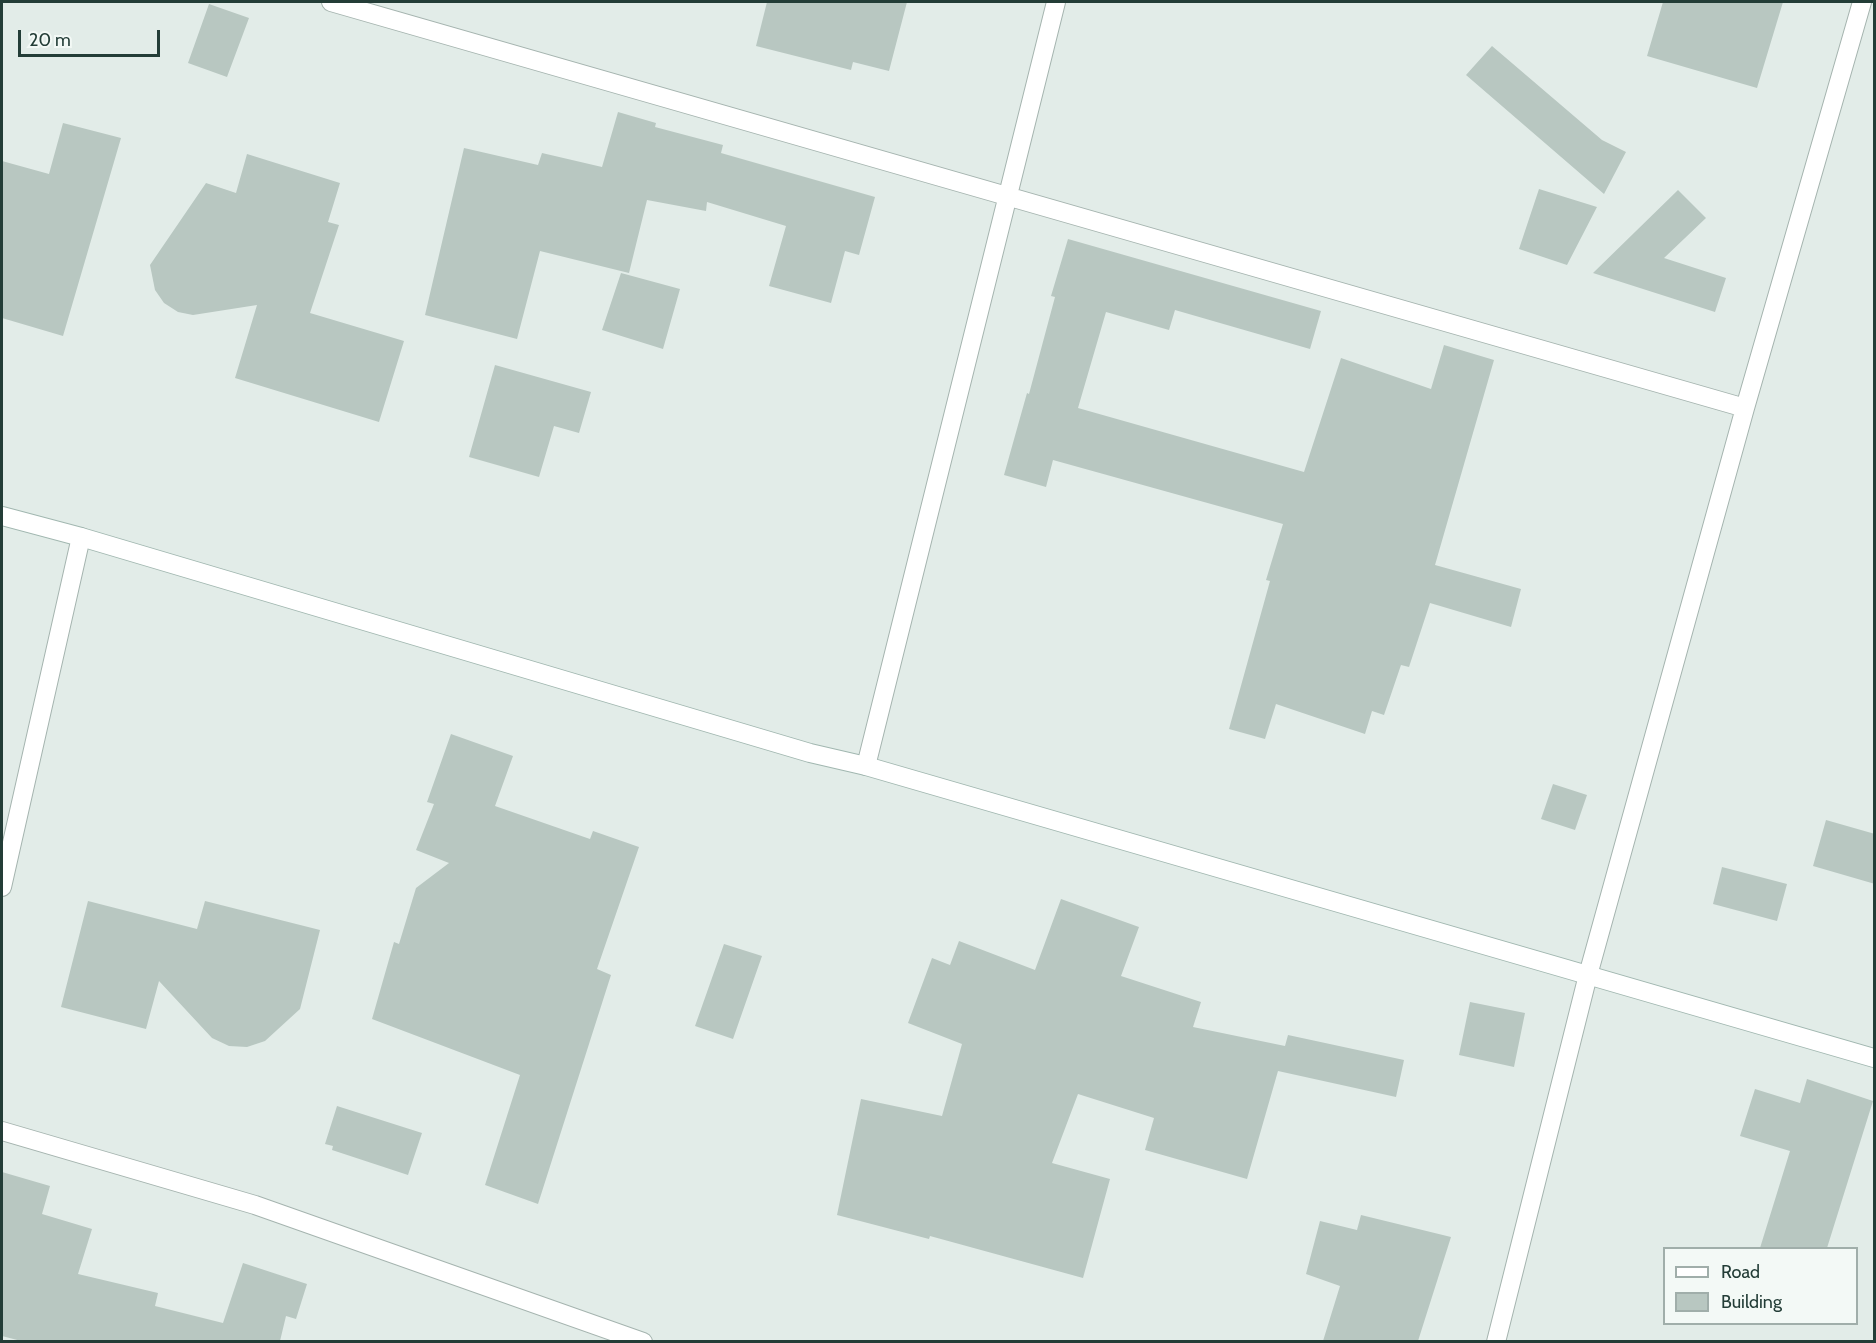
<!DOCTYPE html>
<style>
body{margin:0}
#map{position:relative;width:1876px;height:1343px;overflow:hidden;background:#e2ece8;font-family:Cabin,sans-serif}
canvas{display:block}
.frame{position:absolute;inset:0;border:3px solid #233d37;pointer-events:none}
.legend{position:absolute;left:1663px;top:1247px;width:195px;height:78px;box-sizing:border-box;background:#f3f9f6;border:2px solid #a0aeaa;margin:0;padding:8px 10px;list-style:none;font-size:18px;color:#233d37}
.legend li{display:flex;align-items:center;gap:12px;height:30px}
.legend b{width:30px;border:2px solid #a0aeaa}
.scale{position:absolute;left:18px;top:30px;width:142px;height:27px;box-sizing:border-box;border:3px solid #233d37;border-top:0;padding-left:8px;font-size:18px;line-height:21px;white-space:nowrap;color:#233d37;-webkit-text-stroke:4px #f3f9f6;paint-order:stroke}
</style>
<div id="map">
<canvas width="1876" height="1343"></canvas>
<div class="frame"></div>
<ul class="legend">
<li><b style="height:8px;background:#fff"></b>Road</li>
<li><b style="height:16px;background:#b8c7c1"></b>Building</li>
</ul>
<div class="scale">20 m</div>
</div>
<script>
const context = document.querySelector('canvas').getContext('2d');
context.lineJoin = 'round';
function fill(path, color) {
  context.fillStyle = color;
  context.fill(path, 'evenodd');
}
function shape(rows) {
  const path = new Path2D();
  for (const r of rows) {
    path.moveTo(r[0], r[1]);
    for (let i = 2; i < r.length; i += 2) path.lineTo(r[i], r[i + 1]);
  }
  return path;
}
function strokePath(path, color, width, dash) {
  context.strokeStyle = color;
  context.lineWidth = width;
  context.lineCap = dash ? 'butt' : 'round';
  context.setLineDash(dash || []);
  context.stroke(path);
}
const building = shape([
 [767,2,907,2,889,71,853,62,851,70,756,46],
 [1663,2,1783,2,1757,88,1647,56],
 [209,4,249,18,227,77,188,63],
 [1492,46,1602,140,1626,152,1604,194,1466,75],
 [618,112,656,123,655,127,723,145,721,153,875,197,859,255,845,251,831,303,769,286,786,226,707,202,706,211,647,200,629,273,540,251,517,339,425,315,464,148,538,165,542,153,602,167],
 [63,123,121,138,63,336,2,318,2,161,49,174],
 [247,154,340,183,328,222,339,225,310,313,404,341,379,422,235,378,257,305,193,315,178,312,164,303,155,290,150,265,206,183,236,193],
 [1539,189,1597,207,1567,265,1519,249],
 [1678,190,1706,218,1664,258,1726,278,1715,312,1593,273],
 [1068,239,1321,311,1310,349,1175,310,1169,330,1106,312,1078,408,1304,472,1341,358,1431,389,1444,345,1494,360,1435,565,1521,589,1511,627,1430,603,1409,667,1401,665,1384,715,1372,711,1365,734,1276,704,1265,739,1229,729,1270,581,1266,580,1283,524,1053,460,1046,487,1004,475,1027,393,1029,394,1055,297,1051,296],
 [621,273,680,289,663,349,602,330],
 [495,365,591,392,579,433,554,426,539,477,469,457],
 [451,734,513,756,495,806,590,839,593,831,639,847,597,969,611,975,538,1204,485,1185,520,1075,372,1019,394,942,399,944,416,888,449,863,416,850,434,804,427,802],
 [1553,784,1587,795,1575,830,1541,819],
 [1826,820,1875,834,1875,884,1813,866],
 [1722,867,1787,884,1777,921,1713,904],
 [1061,899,1139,927,1121,976,1201,1002,1193,1027,1285,1046,1288,1035,1404,1060,1396,1097,1278,1071,1247,1179,1145,1150,1154,1118,1078,1094,1052,1163,1110,1179,1083,1278,930,1236,929,1239,837,1215,861,1099,942,1116,962,1044,908,1023,932,958,950,965,959,941,1035,970],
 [88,901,197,929,205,901,320,930,300,1009,265,1041,247,1047,229,1046,212,1038,159,981,146,1029,61,1007],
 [724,944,762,956,733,1039,695,1026],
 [1470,1002,1525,1013,1514,1067,1459,1055],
 [1807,1079,1873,1101,1827,1248,1760,1248,1790,1151,1740,1136,1755,1089,1800,1103],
 [337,1106,422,1133,408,1175,332,1150,333,1146,325,1144],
 [2,1172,50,1186,42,1214,92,1229,78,1274,158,1293,155,1306,223,1323,243,1263,307,1284,296,1319,286,1316,280,1341,21,1341,2,1336],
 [1361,1215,1451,1237,1418,1341,1323,1341,1340,1286,1306,1274,1320,1221,1357,1230]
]);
const street = shape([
 [331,2,1745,408],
 [866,766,1056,2],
 [2,887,81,537],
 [2,1131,255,1205,643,1342],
 [1496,1342,1588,975,1745,408,1862,2]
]);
const secondary = shape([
 [2,516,81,537,810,753,866,766,1874,1058]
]);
fill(building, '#b8c7c1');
strokePath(street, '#a5b4af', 20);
strokePath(secondary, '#a1b7b0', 20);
strokePath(street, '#fff', 18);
strokePath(secondary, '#fff', 18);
</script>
